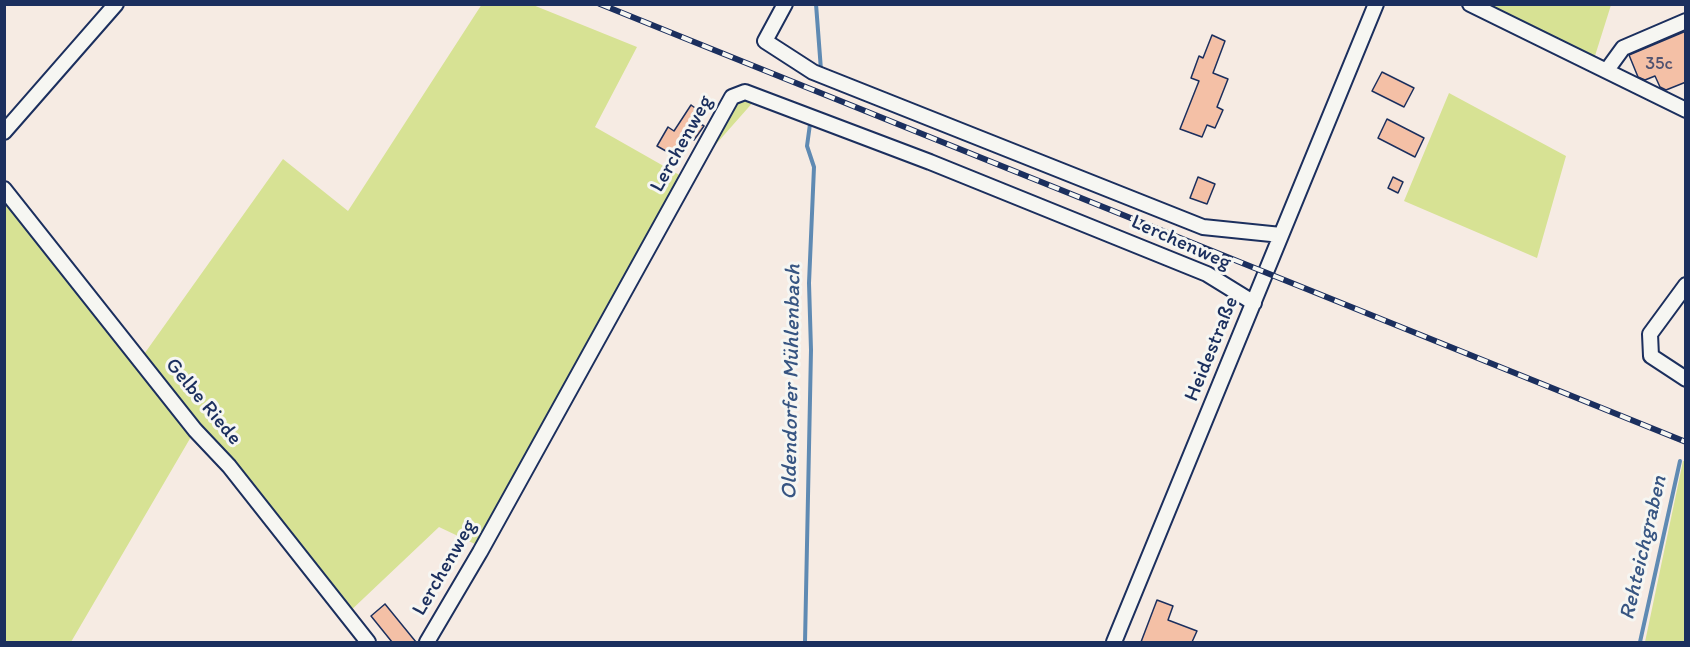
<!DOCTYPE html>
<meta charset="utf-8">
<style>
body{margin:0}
#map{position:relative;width:1690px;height:647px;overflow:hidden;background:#f6ebe3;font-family:Itim,sans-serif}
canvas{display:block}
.frame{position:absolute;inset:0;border:6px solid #1b2f5e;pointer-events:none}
</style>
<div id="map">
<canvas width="1690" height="647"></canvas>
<div class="frame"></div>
</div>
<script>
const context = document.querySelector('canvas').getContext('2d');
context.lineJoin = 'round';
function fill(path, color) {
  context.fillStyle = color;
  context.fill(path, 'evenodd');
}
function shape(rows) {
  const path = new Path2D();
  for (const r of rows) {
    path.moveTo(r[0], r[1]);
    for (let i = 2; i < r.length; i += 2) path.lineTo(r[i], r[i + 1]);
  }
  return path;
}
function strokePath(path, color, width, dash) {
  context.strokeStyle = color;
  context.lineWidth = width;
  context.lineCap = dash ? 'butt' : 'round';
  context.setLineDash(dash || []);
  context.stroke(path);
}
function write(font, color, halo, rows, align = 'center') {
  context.font = font + ' Itim,sans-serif';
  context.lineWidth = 6;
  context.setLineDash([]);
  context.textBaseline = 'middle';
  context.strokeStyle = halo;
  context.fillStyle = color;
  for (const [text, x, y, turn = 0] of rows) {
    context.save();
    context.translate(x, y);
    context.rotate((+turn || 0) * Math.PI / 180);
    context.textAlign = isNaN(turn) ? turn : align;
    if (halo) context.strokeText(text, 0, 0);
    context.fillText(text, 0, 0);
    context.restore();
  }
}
const green = shape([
 [482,4,533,5,637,47,595,127,683,177,477,545,439,527,346,615,195,430,71,642,5,642,4,188,142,357,283,159,348,211],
 [1481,5,1611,5,1594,59],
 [1449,93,1566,156,1537,258,1404,201],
 [746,98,755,100,709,152,736,102],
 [1683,461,1685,461,1685,642,1645,642]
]);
const stream = shape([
 [816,4,821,70],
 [805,642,811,350,809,283,814,167,807,146,810,124],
 [1640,642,1680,461]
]);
const building = shape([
 [1686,31,1686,82,1666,90,1660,87,1655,76,1645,80,1638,77,1629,55,1686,31],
 [1212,35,1225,41,1213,73,1228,79,1217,107,1223,110,1215,128,1207,125,1202,137,1180,129,1199,81,1191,78,1199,56,1203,58,1212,35],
 [1382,72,1414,88,1404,107,1372,91,1382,72],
 [691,105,698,110,693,119,704,126,694,140,684,134,673,155,657,146,668,127,674,131,691,105],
 [1387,119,1424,138,1415,157,1378,138,1387,119],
 [1198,177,1215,184,1207,204,1190,198,1198,177],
 [1393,177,1403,182,1398,193,1388,188,1393,177],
 [1157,600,1173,606,1168,620,1197,631,1192,642,1141,642,1157,600],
 [385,604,416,642,392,642,371,616,385,604]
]);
const minor = shape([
 [785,4,765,41,813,72,1203,227,1281,235],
 [1470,4,1686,110],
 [1607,70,1623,48,1686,21],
 [4,132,116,4],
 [4,189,195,430,229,466,368,642],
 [1686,285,1650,334,1651,356,1686,379],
 [427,642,480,552,732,97,745,92,930,162,1207,274,1254,303],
 [1114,642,1376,4]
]);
const rail = shape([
 [600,4,1686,442]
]);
const numberNames = [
 ["35c",1659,64]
];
const streetNames = [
 ["Lerchenweg",682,144,-61],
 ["Lerchenweg",1181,243,24],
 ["Heidestraße",1212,349,-68],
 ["Gelbe Riede",203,402,50],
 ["Lerchenweg",445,568,-60]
];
const waterNames = [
 ["Oldendorfer Mühlenbach",792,382,-89],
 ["Rehteichgraben",1644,548,-77]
];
fill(green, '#d7e294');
strokePath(stream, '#5f8ab3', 4);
fill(building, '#f4c0a6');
strokePath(building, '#1b2f5e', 1.5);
strokePath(minor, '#1b2f5e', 18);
strokePath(minor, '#f6f6f2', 14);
strokePath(rail, '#1b2f5e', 6);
strokePath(rail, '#f6f6f2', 4, [11]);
write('18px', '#515370', null, numberNames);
write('21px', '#1b2f5e', '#f6f6f2', streetNames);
write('italic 22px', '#375582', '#f6f6f2', waterNames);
</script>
